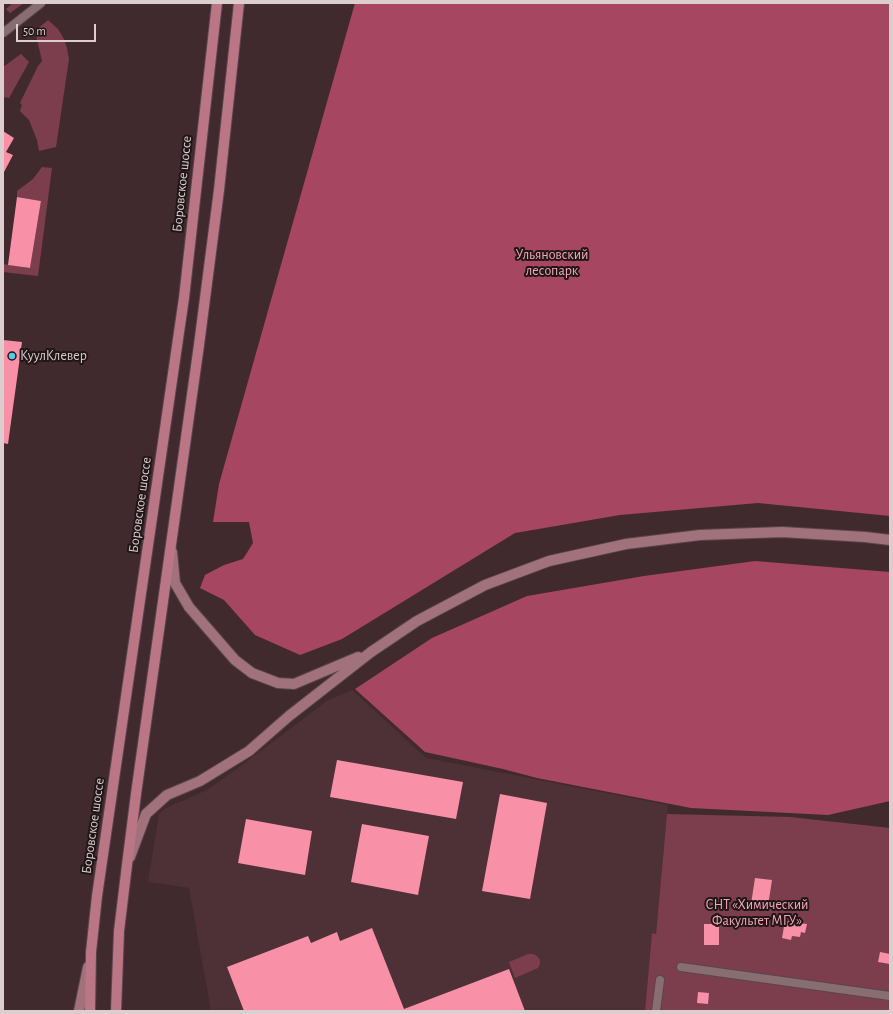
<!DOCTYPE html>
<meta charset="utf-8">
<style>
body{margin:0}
#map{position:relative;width:893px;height:1014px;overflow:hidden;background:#412a2e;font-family:"Alegreya Sans",sans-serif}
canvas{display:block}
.frame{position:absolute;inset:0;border:4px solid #dccdcf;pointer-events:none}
.scale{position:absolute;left:16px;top:24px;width:80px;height:18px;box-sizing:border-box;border:2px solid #dccdcf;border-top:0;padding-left:5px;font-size:12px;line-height:14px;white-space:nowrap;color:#dccdcf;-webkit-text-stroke:3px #201618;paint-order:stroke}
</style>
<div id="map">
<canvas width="893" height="1014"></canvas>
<div class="frame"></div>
<div class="scale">50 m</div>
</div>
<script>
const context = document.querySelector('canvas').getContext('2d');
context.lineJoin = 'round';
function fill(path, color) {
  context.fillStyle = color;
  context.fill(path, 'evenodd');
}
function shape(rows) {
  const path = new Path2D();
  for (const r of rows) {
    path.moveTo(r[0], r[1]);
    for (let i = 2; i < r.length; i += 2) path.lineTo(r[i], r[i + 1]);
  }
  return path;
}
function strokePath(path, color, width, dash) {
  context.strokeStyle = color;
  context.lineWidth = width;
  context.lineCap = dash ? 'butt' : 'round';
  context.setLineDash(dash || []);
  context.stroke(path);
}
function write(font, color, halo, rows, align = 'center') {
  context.font = font + ' "Alegreya Sans",sans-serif';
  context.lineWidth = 4;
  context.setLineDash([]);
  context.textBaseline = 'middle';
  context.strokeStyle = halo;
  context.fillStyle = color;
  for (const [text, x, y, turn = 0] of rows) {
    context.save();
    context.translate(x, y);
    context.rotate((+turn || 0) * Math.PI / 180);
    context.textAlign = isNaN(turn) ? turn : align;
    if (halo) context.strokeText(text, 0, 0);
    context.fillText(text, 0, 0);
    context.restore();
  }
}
const built = shape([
 [352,690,426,758,668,805,656,934,652,934,645,1011,211,1011,189,888,148,882,159,813,166,808,207,790,246,762,328,700]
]);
const green = shape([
 [13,3,24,3,10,13,6,9],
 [48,20,58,29,64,39,67,48,69,59,56,147,39,151,37,140,29,120,20,111,22,105,20,103,38,66,42,61,35,31],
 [21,54,29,62,9,98,5,97,3,101,3,67],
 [42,167,52,168,38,276,3,272,3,264,30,268,41,201,17,197,17,191,33,179],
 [667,814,790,817,890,828,890,1011,645,1011,652,933,656,934],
 [528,954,533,954,537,956,540,960,540,964,538,968,515,978,509,962]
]);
const forest = shape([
 [355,3,890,3,890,516,758,503,620,515,515,533,342,639,300,655,255,635,224,600,200,588,205,575,224,565,243,559,253,543,249,522,213,522,219,484],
 [755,561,890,572,890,801,828,815,691,808,537,778,503,769,425,752,355,689,432,638,527,596,644,576]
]);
const building = shape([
 [3,131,14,138,6,152,13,155,3,174],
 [17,197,41,201,30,268,8,265],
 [3,340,22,342,8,444,3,443],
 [337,760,463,782,456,819,330,797],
 [500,794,547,803,530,899,482,891],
 [246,819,312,831,305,875,238,863],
 [362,824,429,836,418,895,351,882],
 [755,878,772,880,768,906,751,904],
 [785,921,807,924,805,933,801,932,800,937,792,936,791,940,782,938],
 [704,924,719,924,719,945,704,945],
 [372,928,404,1009,509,969,525,1011,244,1011,227,967,308,936,311,943,337,932,340,941],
 [880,952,890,954,890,964,878,962],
 [698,992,709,993,708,1004,697,1003]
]);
const street = shape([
 [3,33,41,3],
 [681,967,890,996],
 [656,1011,660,980]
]);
const secondary = shape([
 [172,552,175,583,189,607,235,660,252,673,278,683,294,684,358,657],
 [130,857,146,814,167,795,200,781,249,751,289,716,371,652,417,621,485,585,549,561,626,544,700,535,782,532,865,537,890,540],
 [79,1011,88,967]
]);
const primary = shape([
 [90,1011,91,952,97,896,184,298,217,3],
 [116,1011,119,931,127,865,136,794,199,345,219,190,239,3]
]);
const markers = [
 [12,356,4,"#58c9e3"]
];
const streetNames = [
 ["Боровское шоссе",182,184,-84],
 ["Боровское шоссе",140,505,-82],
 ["Боровское шоссе",93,826,-82]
];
const parkNames = [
 ["Ульяновский",552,255],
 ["лесопарк",552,271],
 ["СНТ «Химический",757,905],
 ["Факультет МГУ»",757,921]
];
const poiNames = [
 ["КуулКлевер",20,356]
];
fill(built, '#4e3037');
fill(green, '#7c3e4d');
fill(forest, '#a64660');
fill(building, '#f890a7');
strokePath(street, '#59464b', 10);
strokePath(secondary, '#59464b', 12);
strokePath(primary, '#59464b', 12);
strokePath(street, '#886e72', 8);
strokePath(secondary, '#a1727b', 10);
strokePath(primary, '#ba7685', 10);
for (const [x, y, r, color] of markers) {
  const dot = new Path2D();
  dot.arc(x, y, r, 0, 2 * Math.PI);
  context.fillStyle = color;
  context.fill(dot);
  strokePath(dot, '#201618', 1.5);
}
write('14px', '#dccdcf', '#201618', streetNames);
write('14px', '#f6a7b7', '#201618', parkNames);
write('14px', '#dccdcf', '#201618', poiNames, 'left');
</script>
